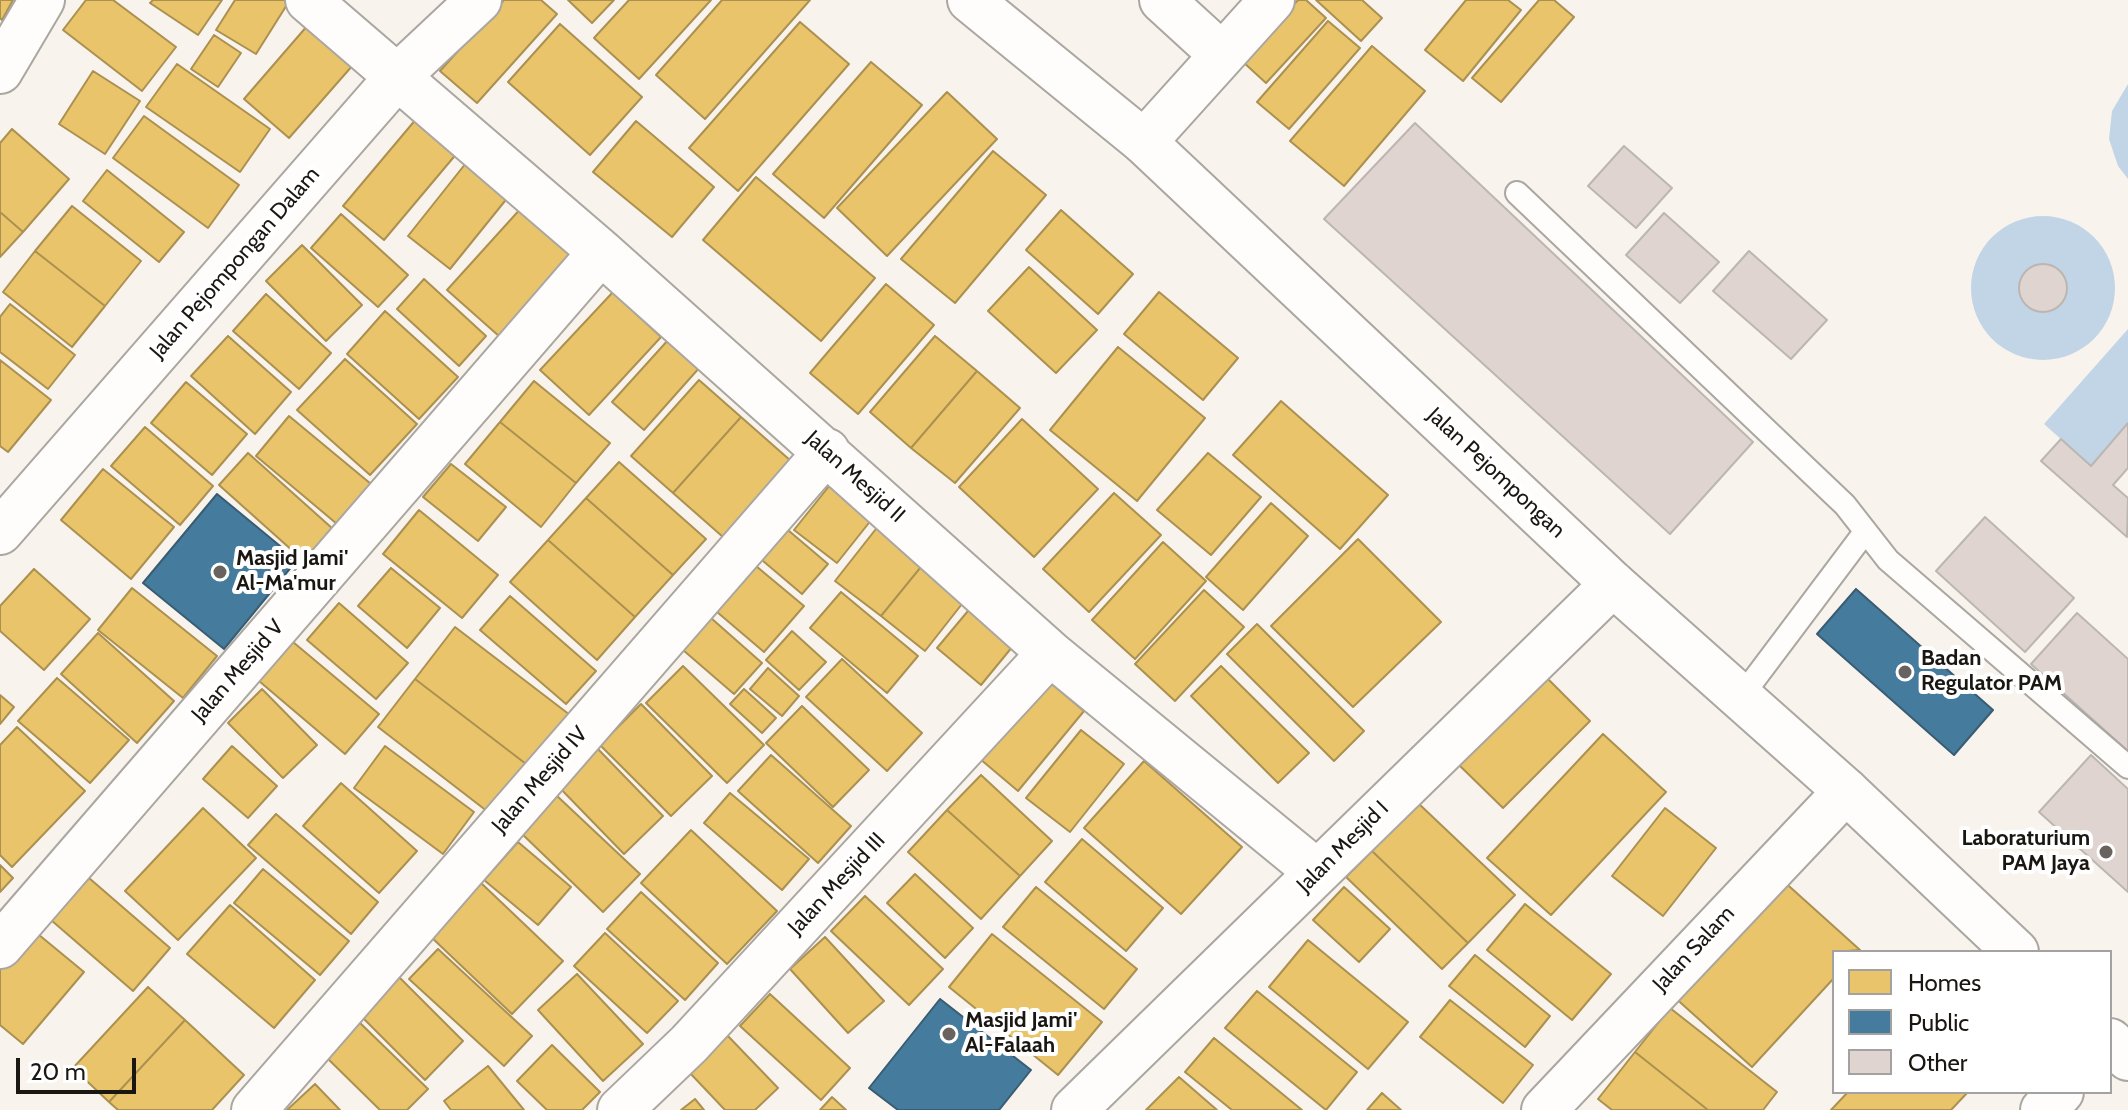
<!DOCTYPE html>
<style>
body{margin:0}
#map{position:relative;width:2128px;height:1110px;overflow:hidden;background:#f8f3ec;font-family:Cabin,sans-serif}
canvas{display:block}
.legend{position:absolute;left:1832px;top:950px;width:280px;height:144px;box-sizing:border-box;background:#fff;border:2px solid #a3a2a0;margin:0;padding:10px 14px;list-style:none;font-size:24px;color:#1a1612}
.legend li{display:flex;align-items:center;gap:16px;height:40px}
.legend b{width:40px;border:2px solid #a3a2a0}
.scale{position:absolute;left:16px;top:1058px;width:120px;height:36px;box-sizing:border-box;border:4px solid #1a1612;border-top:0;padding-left:10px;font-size:24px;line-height:28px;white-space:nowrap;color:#1a1612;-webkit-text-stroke:6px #fff;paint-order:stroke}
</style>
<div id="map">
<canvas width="2128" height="1110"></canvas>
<ul class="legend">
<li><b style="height:22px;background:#e9c46a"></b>Homes</li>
<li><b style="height:22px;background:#457b9d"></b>Public</li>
<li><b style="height:22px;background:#dfd4cf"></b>Other</li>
</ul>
<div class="scale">20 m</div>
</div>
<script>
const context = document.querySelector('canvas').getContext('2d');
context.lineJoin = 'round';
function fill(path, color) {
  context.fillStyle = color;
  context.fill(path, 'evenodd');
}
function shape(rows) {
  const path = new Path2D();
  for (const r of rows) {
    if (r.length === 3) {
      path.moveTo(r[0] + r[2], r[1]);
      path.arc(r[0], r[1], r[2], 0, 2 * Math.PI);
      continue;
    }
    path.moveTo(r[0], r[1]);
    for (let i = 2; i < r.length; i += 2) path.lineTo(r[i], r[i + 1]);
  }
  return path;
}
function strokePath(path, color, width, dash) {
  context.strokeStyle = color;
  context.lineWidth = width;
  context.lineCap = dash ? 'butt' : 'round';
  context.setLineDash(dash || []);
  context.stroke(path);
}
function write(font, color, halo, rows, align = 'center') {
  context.font = font + ' Cabin,sans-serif';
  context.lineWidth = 8;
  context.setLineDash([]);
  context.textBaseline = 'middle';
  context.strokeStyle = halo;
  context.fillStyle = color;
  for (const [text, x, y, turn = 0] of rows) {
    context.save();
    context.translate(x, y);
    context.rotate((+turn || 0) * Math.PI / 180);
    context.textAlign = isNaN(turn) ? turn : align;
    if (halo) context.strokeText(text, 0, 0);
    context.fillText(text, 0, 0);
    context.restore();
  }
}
const water = shape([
 [2128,84,2128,179,2118,166,2109,139,2112,111],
 [2043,288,72],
 [2128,329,2128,424,2091,466,2044,424]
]);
const homes = shape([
 [0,0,13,0,2,20,0,18,0,0],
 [86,0,113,0,176,47,142,91,63,30,86,0],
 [153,0,222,0,198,35,150,3,153,0],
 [235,0,290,0,256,54,216,30,235,0],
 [504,0,541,0,557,14,477,103,440,71,504,0],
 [568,0,614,0,592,23,568,0],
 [629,0,711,0,639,79,594,38,629,0],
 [722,0,810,0,705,119,656,75,722,0],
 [1298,0,1306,0,1326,18,1266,83,1242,61,1298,0],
 [1316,0,1362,0,1382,18,1361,41,1316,0],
 [1466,0,1508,0,1521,10,1463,81,1425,50,1466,0],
 [1539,0,1554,0,1574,17,1501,102,1472,78,1539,0],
 [314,18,360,57,289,138,244,99,314,18],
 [1328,21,1360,48,1289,129,1257,102,1328,21],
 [800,22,849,64,738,191,689,148,800,22],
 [560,24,642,97,590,155,508,82,560,24],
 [214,35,241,53,218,87,191,69,214,35],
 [1372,46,1425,91,1344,186,1290,141,1372,46],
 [871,62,922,105,824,218,773,174,871,62],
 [177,64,270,129,240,172,146,107,177,64],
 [93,71,140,101,105,154,59,124,93,71],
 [947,92,997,139,887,256,837,208,947,92],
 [144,116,239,185,208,228,113,158,144,116],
 [417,118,458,152,384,240,343,206,417,118],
 [636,121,714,187,672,237,593,172,636,121],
 [12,129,69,179,23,232,0,212,0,143,12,129],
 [993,151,1046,195,955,303,901,259,993,151],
 [470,158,513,191,450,269,408,236,470,158],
 [107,170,184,232,159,262,83,201,107,170],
 [756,177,875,278,821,341,703,240,756,177],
 [72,206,141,261,105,306,35,251,72,206],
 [523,206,576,254,500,337,447,290,523,206],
 [1061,210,1133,274,1098,314,1026,250,1061,210],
 [0,212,23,232,0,257,0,212],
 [341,214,408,275,378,307,311,248,341,214],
 [302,245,362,305,326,341,266,281,302,245],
 [35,251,105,306,72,347,3,292,35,251],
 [1029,267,1097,330,1056,373,988,311,1029,267],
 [424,279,486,336,459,366,397,309,424,279],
 [886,284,934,325,858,414,810,373,886,284],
 [613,292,661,337,589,415,540,370,613,292],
 [1159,292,1238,358,1203,400,1124,334,1159,292],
 [266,294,331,353,299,389,233,331,266,294],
 [10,304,75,355,48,389,0,352,0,317,10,304],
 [385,311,458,377,419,419,347,354,385,311],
 [228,336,291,392,255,434,191,376,228,336],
 [935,336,977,371,911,448,870,412,935,336],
 [669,339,700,367,644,430,612,402,669,339],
 [1118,347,1205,418,1137,501,1050,430,1118,347],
 [345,359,417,424,370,475,297,410,345,359],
 [0,360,51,400,8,452,0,446,0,360],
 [977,371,1020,408,955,483,911,448,977,371],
 [699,380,741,417,673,493,631,456,699,380],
 [534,381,610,443,576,483,500,422,534,381],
 [186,382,247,434,212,475,151,423,186,382],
 [1281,401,1388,495,1340,549,1233,455,1281,401],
 [289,416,371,484,337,524,256,456,289,416],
 [741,417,791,461,723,537,673,493,741,417],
 [1022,419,1098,489,1034,557,959,487,1022,419],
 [500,422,576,483,541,527,465,464,500,422],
 [145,427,213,486,180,525,111,466,145,427],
 [248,453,333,529,304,561,219,485,248,453],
 [1208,453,1261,497,1211,555,1157,510,1208,453],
 [619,462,706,539,673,575,586,498,619,462],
 [451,464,506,507,478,541,423,497,451,464],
 [103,469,174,527,131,579,61,520,103,469],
 [834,480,876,514,837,563,794,530,834,480],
 [1114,493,1161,535,1089,612,1043,569,1114,493],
 [586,498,673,575,635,617,548,540,586,498],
 [1271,503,1308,536,1243,610,1206,577,1271,503],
 [419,510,498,575,462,618,383,554,419,510],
 [883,520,929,557,881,616,835,581,883,520],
 [782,525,828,564,802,594,756,555,782,525],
 [1358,539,1441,622,1353,707,1271,626,1358,539],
 [548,540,635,617,597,660,510,582,548,540],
 [1163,542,1206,581,1135,659,1092,620,1163,542],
 [929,557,973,590,925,651,881,616,929,557],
 [750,561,804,606,764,652,710,606,750,561],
 [391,568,440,608,407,648,358,606,391,568],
 [34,569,90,619,44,670,0,631,0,606,34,569],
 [132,588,217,656,183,698,98,630,132,588],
 [1204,590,1244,627,1175,701,1135,664,1204,590],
 [841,592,918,656,887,693,810,628,841,592],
 [510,596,596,671,566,704,480,630,510,596],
 [978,599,1022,635,981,685,937,648,978,599],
 [339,603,408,663,376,699,307,640,339,603],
 [711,618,762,663,734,694,683,650,711,618],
 [1257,624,1364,731,1334,761,1227,654,1257,624],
 [455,627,570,715,530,767,415,679,455,627],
 [792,631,826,662,799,690,766,660,792,631],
 [98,633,174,701,137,743,61,674,98,633],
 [293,642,379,714,345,754,259,681,293,642],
 [842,659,922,733,887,771,806,697,842,659],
 [683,666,764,745,727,783,646,703,683,666],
 [1221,666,1309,753,1278,783,1191,696,1221,666],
 [768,668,799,696,782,716,750,689,768,668],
 [1039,673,1084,711,1018,791,973,753,1039,673],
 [1545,676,1590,721,1503,808,1458,764,1545,676],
 [57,678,129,740,90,783,18,721,57,678],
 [415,679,530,767,492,815,378,727,415,679],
 [262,689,317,745,283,778,228,723,262,689],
 [744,689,776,718,762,733,730,704,744,689],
 [0,695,14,707,0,724,0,695],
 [641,704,712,776,671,816,600,745,641,704],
 [802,706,869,770,833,807,766,743,802,706],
 [17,727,85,791,12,867,0,855,0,745,17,727],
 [1081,730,1124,764,1070,832,1026,798,1081,730],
 [1603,734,1666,792,1551,915,1487,858,1603,734],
 [232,746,277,786,248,818,203,779,232,746],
 [385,746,474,812,443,854,354,788,385,746],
 [595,746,663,816,624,854,556,784,595,746],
 [771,755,851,826,818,863,738,791,771,755],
 [1144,761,1242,847,1181,914,1084,828,1144,761],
 [981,775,1052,841,1020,876,947,810,981,775],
 [341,783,417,851,379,893,303,826,341,783],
 [730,793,809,859,782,890,704,823,730,793],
 [556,795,640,874,603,912,520,832,556,795],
 [1418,803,1515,895,1468,943,1372,851,1418,803],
 [203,808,256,858,178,940,125,891,203,808],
 [1665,808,1716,848,1663,916,1612,876,1665,808],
 [947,810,1020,876,981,919,908,852,947,810],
 [276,814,378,902,351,934,248,845,276,814],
 [691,830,777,911,727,964,641,883,691,830],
 [1082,839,1163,908,1126,951,1045,882,1082,839],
 [518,842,571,887,538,925,484,880,518,842],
 [1372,851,1468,943,1442,969,1346,877,1372,851],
 [0,865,13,878,0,892,0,865],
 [263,869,349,941,320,975,234,903,263,869],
 [915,874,973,928,945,958,887,903,915,874],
 [89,878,170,948,133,991,51,920,89,878],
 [1780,878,1860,950,1834,952,1834,978,1752,1067,1672,995,1780,878],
 [480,882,563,961,512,1014,429,935,480,882],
 [1036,887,1137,969,1104,1009,1003,927,1036,887],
 [1344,887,1390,929,1359,962,1313,920,1344,887],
 [641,892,718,963,685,1000,607,929,641,892],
 [865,896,943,969,909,1005,831,931,865,896],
 [1525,904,1611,974,1572,1020,1487,950,1525,904],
 [230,905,315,980,274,1028,187,954,230,905],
 [27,925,84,972,23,1044,0,1025,0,958,27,925],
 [605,933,678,1001,647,1033,574,966,605,933],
 [992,934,1102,1022,1058,1075,949,987,992,934],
 [825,937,884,1001,848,1033,790,969,825,937],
 [1308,940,1408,1022,1368,1069,1269,987,1308,940],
 [438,949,532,1036,504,1066,409,979,438,949],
 [1475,955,1550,1016,1525,1047,1449,986,1475,955],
 [395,973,463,1041,425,1080,357,1012,395,973],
 [577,974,643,1044,603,1081,538,1010,577,974],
 [148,987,185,1020,109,1102,73,1068,148,987],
 [1257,991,1357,1072,1326,1110,1225,1028,1257,991],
 [770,994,850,1068,821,1100,740,1026,770,994],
 [1450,1000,1533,1065,1503,1103,1420,1037,1450,1000],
 [1670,1008,1777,1092,1763,1110,1708,1110,1635,1052,1670,1008],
 [185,1020,244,1075,212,1110,118,1110,109,1102,185,1020],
 [357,1020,428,1089,407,1110,380,1110,323,1054,357,1020],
 [727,1035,778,1088,755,1110,725,1110,689,1072,727,1035],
 [1214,1038,1302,1110,1232,1110,1185,1072,1214,1038],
 [552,1045,600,1092,582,1110,547,1110,517,1081,552,1045],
 [1635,1052,1708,1110,1612,1110,1598,1099,1635,1052],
 [488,1066,524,1110,451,1110,444,1101,488,1066],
 [1179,1077,1217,1110,1146,1110,1179,1077],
 [315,1084,340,1110,287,1110,315,1084],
 [1848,1092,1968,1092,1951,1110,1831,1110,1848,1092],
 [1382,1093,1401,1110,1367,1110,1382,1093],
 [832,1097,846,1110,820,1110,832,1097],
 [695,1099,704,1110,681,1110,695,1099]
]);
const public = shape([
 [217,494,297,560,224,649,143,583,217,494],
 [1856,589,1993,710,1954,755,1817,634,1856,589],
 [940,999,1031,1070,999,1110,898,1110,869,1088,940,999]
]);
const building = shape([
 [1415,123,1753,442,1670,534,1324,219,1415,123],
 [1624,146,1672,188,1636,228,1588,186,1624,146],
 [1664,213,1719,262,1680,303,1626,255,1664,213],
 [1749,251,1827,320,1791,359,1713,291,1749,251],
 [2043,288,24],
 [2128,423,2128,468,2113,485,2128,498,2127,537,2041,461,2061,439,2091,466,2128,423],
 [1985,517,2074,598,2025,652,1936,571,1985,517],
 [2077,613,2128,659,2128,751,2031,664,2077,613],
 [2091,755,2128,789,2128,892,2039,812,2091,755]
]);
const lane = shape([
 [1517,193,1845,505,1888,560,2128,767],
 [1741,697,1865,532]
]);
const street = shape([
 [308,0,601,252,1050,653,1317,872],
 [1162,0,1221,54],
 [0,71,42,0],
 [1144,142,1272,0],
 [0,532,399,75,479,0],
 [0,946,601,252],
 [254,1110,827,451],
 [620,1110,689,1044,1050,653],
 [1074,1110,1613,584],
 [1544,1110,1846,791],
 [2043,1110,2061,1092]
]);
const secondary = shape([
 [970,0,1144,142,1613,584,1846,791,2016,952],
 [2110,1041,2128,1058]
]);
const markers = [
 [220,572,8,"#68635e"],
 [1905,672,8,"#68635e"],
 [2106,852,8,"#68635e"],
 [949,1034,8,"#68635e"]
];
const streetNames = [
 ["Jalan Pejompongan Dalam",235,263,-49],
 ["Jalan Pejompongan",1496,473,43],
 ["Jalan Mesjid II",855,477,42],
 ["Jalan Mesjid V",238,671,-49],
 ["Jalan Mesjid IV",540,780,-49],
 ["Jalan Mesjid I",1343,847,-45],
 ["Jalan Mesjid III",837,884,-47],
 ["Jalan Salam",1694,949,-47]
];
const poiNames = [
 ["Masjid Jami'",236,559],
 ["Al-Ma'mur",236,584],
 ["Badan",1921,659],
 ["Regulator PAM",1921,684],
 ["Laboraturium",2090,839,"right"],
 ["PAM Jaya",2090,864,"right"],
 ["Masjid Jami'",965,1021],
 ["Al-Falaah",965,1046]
];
fill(water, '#c1d5e6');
fill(homes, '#e9c46a');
strokePath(homes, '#ab9050', 2);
fill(public, '#457b9d');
strokePath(public, '#385d73', 2);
fill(building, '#dfd4cf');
strokePath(building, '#bcb6b3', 2);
strokePath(lane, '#aaa6a0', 26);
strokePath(street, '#aaa6a0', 48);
strokePath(secondary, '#aaa6a0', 48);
strokePath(lane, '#fefdfc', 22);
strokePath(street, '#fefdfc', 44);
strokePath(secondary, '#fefdfc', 44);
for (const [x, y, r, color] of markers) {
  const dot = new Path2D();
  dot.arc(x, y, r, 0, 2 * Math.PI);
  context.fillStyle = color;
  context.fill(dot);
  strokePath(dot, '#fff', 3);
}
write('22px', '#1a1612', '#fff', streetNames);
write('bold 22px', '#1a1612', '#fff', poiNames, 'left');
</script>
